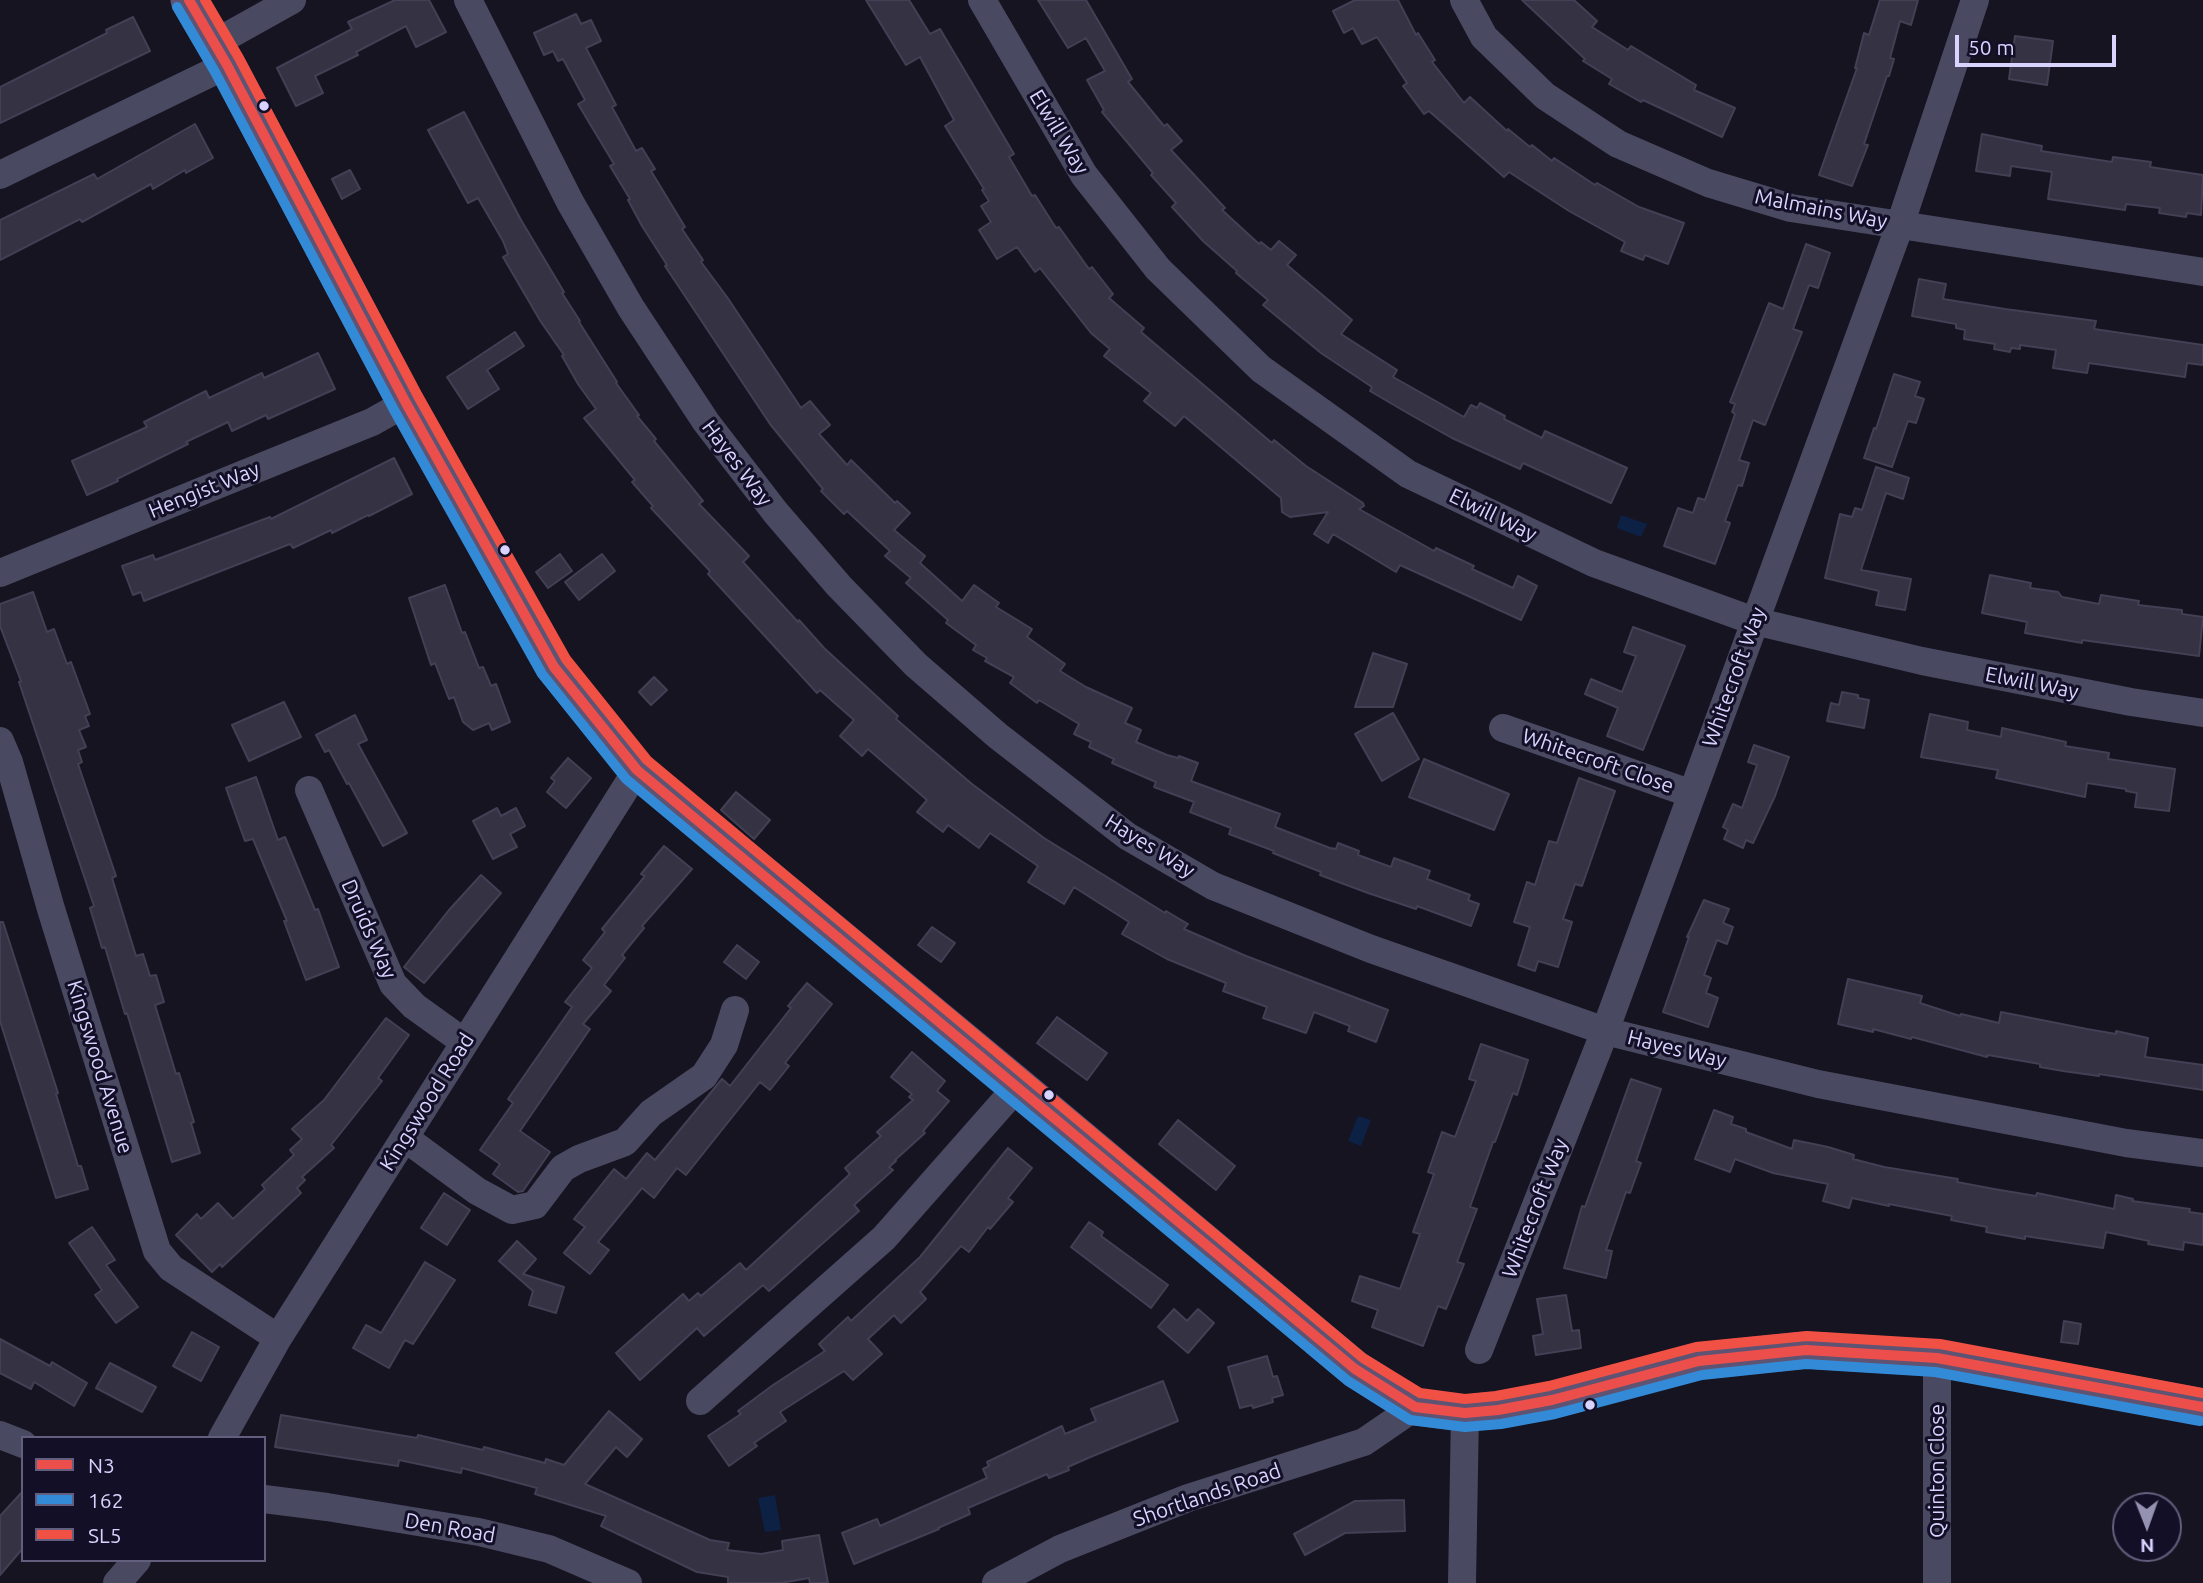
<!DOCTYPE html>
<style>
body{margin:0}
#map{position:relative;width:2203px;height:1583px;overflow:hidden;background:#161421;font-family:Ubuntu,sans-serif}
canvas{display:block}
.legend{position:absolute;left:21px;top:1436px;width:245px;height:126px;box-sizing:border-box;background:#130f26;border:2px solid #625e7d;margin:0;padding:9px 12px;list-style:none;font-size:21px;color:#d9d4ff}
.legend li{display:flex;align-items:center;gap:14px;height:35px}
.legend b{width:35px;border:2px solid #625e7d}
.north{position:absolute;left:2112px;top:1492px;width:70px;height:70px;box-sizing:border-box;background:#130f26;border:2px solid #625e7d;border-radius:50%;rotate:179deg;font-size:19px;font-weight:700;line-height:28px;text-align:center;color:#d9d4ff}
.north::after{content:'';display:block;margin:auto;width:24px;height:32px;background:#9591b1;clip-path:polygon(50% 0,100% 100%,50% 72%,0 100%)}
.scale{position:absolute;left:1955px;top:35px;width:161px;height:32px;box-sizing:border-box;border:4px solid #d9d4ff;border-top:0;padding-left:9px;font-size:21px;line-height:24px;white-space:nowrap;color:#d9d4ff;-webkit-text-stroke:5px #130f26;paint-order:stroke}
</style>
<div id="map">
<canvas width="2203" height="1583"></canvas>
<ul class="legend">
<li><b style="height:9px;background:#ec4f4b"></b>N3</li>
<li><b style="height:9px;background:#338bd7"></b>162</li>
<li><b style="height:9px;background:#f05144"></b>SL5</li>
</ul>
<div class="north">N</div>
<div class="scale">50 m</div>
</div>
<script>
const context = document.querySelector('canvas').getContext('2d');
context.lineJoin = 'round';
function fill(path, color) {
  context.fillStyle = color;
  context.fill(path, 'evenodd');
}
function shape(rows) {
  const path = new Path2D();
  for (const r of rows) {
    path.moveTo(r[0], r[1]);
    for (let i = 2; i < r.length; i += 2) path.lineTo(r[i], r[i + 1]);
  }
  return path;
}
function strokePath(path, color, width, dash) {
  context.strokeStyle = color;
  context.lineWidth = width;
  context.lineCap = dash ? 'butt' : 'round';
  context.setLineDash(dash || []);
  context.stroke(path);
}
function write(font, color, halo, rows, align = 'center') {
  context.font = font + ' Ubuntu,sans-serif';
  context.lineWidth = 6;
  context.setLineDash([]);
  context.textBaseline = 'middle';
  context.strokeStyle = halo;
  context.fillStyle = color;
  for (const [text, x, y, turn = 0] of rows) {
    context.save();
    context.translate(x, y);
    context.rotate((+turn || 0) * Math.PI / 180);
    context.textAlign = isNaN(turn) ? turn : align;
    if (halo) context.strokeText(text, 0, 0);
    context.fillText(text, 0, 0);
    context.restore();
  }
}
const water = shape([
 [1621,515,1647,524,1641,537,1617,528],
 [1358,1116,1371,1120,1361,1146,1348,1141],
 [775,1495,781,1530,765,1532,758,1498]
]);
const building = shape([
 [395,0,429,0,446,32,416,47,406,26,356,52,358,55,315,76,323,93,296,106,277,68,352,29,348,22,395,0],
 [866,0,909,0,930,34,940,29,1014,154,1009,157,1032,196,1035,195,1056,228,1059,227,1089,269,1092,267,1113,294,1109,298,1144,328,1141,332,1272,443,1274,440,1306,466,1363,503,1364,506,1359,509,1434,551,1436,548,1474,566,1472,569,1513,588,1518,576,1537,586,1521,620,1400,565,1396,572,1333,534,1328,543,1314,534,1328,512,1290,517,1282,512,1281,498,1184,416,1175,426,1144,401,1151,393,1104,356,1110,349,1091,333,1040,268,1035,272,1017,247,997,259,979,230,991,222,981,206,989,201,982,190,984,189,945,126,954,120,920,57,906,65,866,0],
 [1038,0,1086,0,1132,79,1128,82,1164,126,1167,124,1182,141,1171,150,1225,208,1222,210,1259,244,1261,242,1271,250,1279,241,1296,255,1287,265,1352,320,1341,334,1397,370,1393,377,1464,417,1471,405,1477,408,1480,403,1505,416,1504,419,1542,438,1545,431,1627,468,1611,503,1523,463,1520,469,1452,438,1411,415,1370,391,1372,387,1321,353,1263,305,1268,300,1236,273,1237,271,1203,241,1172,207,1176,203,1151,175,1153,173,1102,112,1104,110,1087,80,1105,71,1086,38,1068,48,1038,0],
 [1355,0,1398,0,1416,35,1418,33,1435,60,1432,62,1464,103,1470,97,1507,131,1508,129,1530,147,1532,145,1552,161,1554,158,1595,185,1597,183,1639,207,1684,223,1668,264,1645,255,1643,260,1621,251,1625,242,1569,211,1509,172,1504,177,1429,111,1424,114,1403,86,1407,83,1377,37,1362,44,1353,28,1344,33,1333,11,1355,0],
 [1522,0,1574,0,1597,21,1592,27,1628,50,1631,46,1696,85,1694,90,1735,108,1722,137,1643,100,1641,102,1609,84,1612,79,1583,61,1585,59,1522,0],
 [1880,0,1918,0,1911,25,1900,21,1890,58,1894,59,1889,76,1887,76,1864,144,1868,145,1852,186,1819,175,1857,68,1855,68,1864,33,1869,35,1880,0],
 [576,14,581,24,591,20,601,41,586,48,616,105,612,107,636,151,642,148,655,169,651,171,685,227,682,229,703,260,701,262,727,297,801,408,810,401,830,425,819,434,847,465,851,460,895,503,897,501,910,513,894,530,925,556,920,563,962,601,974,585,999,603,996,607,1032,629,1027,637,1065,664,1060,671,1086,687,1132,708,1125,723,1141,730,1136,742,1167,755,1178,758,1179,756,1198,763,1191,781,1280,814,1275,827,1330,848,1336,849,1338,843,1359,851,1358,855,1391,867,1394,858,1430,871,1427,879,1470,895,1468,900,1479,904,1471,926,1417,906,1416,909,1368,893,1320,875,1321,872,1273,853,1274,851,1229,834,1231,828,1190,812,1194,802,1154,787,1156,782,1112,763,1114,759,1089,747,1091,742,1074,734,1079,724,1039,700,1037,703,1010,683,1014,677,985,661,987,658,973,650,976,645,946,623,948,620,906,583,911,578,885,556,890,551,847,511,844,514,821,491,823,489,770,424,665,266,667,265,642,226,628,200,630,199,610,166,614,164,578,104,585,100,563,59,558,61,553,51,544,55,534,33,576,14],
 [133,17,150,51,0,123,0,87,107,33,106,30,133,17],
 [2015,36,2053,41,2047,85,2009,79,2015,36],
 [464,112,521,220,564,292,562,293,580,321,579,322,617,382,616,383,639,415,637,416,656,439,654,441,703,501,699,504,749,556,743,562,798,622,799,620,824,648,898,716,896,719,919,739,972,784,1044,838,1165,913,1166,911,1188,924,1184,929,1246,956,1388,1010,1376,1042,1348,1031,1350,1026,1314,1012,1306,1033,1263,1018,1267,1007,1223,991,1226,983,1167,959,1122,934,1129,922,1074,887,1064,904,1028,882,1038,866,990,833,979,848,948,825,943,832,917,812,927,800,868,749,862,756,840,736,854,720,820,690,817,693,708,574,710,571,651,508,653,506,632,482,635,480,584,418,596,409,578,384,562,356,564,355,541,322,503,257,508,254,503,241,478,198,468,203,428,130,464,112],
 [195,124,213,158,186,173,185,170,153,189,151,184,82,222,80,219,0,260,0,220,94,174,97,179,195,124],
 [1982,134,2042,146,2041,151,2112,162,2113,157,2151,162,2150,167,2203,175,2201,215,2187,213,2186,217,2159,213,2160,208,2126,204,2125,210,2048,199,2052,172,2011,166,2010,176,1976,171,1982,134],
 [350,170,360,189,342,199,332,179,350,170],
 [1806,244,1830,253,1818,288,1809,285,1793,329,1802,332,1765,425,1753,420,1739,460,1749,463,1742,486,1738,485,1725,521,1730,523,1715,564,1664,546,1678,508,1693,513,1698,498,1705,500,1735,414,1732,412,1735,404,1730,402,1769,303,1783,309,1806,244],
 [1919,279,1946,284,1943,299,2005,309,2096,321,2094,329,2203,345,2203,365,2187,363,2185,377,2089,363,2087,373,2053,368,2056,350,2020,345,2020,349,2011,348,2010,352,1994,349,1995,344,1964,339,1965,330,1956,328,1956,324,1912,316,1919,279],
 [515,332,524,346,487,370,499,389,468,409,447,377,515,332],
 [318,353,335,389,268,419,266,415,232,431,228,422,186,442,188,444,117,479,118,481,87,495,72,461,147,427,144,422,206,391,209,398,262,373,264,378,318,353],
 [1894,374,1920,382,1915,396,1924,399,1916,423,1908,421,1892,467,1864,458,1874,428,1876,429,1894,374],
 [394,458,412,494,369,516,368,515,332,533,331,530,293,548,290,544,144,601,141,592,133,595,122,566,153,555,155,560,270,517,271,519,394,458],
 [1876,467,1909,478,1903,499,1886,493,1861,570,1911,579,1905,610,1876,605,1879,591,1825,578,1840,514,1852,517,1855,508,1862,510,1876,467],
 [560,554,572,571,548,588,536,572,560,554],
 [602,554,615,571,579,600,565,582,602,554],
 [1990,575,2031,583,2030,588,2058,592,2062,597,2099,604,2101,595,2139,601,2138,605,2182,610,2182,614,2203,617,2199,656,2082,640,2082,643,2025,633,2027,622,1982,613,1990,575],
 [445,585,462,633,465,632,479,668,483,667,491,686,496,684,510,722,492,730,489,723,473,730,463,722,454,697,449,699,435,663,431,665,409,598,445,585],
 [33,592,47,632,54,629,67,664,71,662,90,714,85,716,89,726,79,730,86,747,78,750,82,762,78,764,116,876,112,878,136,956,143,954,150,976,156,975,164,1002,155,1005,176,1074,179,1073,194,1122,191,1123,200,1153,172,1162,127,1013,125,1014,105,947,102,948,90,908,94,906,19,682,21,681,0,626,0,604,33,592],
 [1633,627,1685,646,1643,750,1607,736,1618,708,1585,694,1591,679,1622,692,1636,656,1624,652,1633,627],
 [1373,653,1407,664,1393,707,1355,707,1373,653],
 [654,677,667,690,651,705,639,692,654,677],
 [1842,692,1858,695,1858,698,1869,700,1864,728,1827,721,1831,703,1839,705,1842,692],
 [284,702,301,737,249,761,232,725,284,702],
 [1393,713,1419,759,1382,781,1355,734,1393,713],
 [1930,714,1968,722,1967,730,2001,737,2002,728,2066,742,2065,746,2109,753,2108,759,2175,769,2169,811,2135,807,2137,793,2126,791,2126,789,2087,783,2085,797,1996,778,1998,770,1921,757,1930,714],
 [355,715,367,740,358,744,407,833,383,846,349,783,347,784,329,750,325,752,316,735,355,715],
 [1754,745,1789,757,1775,796,1753,843,1746,840,1743,848,1724,839,1728,830,1723,827,1733,804,1742,808,1757,765,1748,762,1754,745],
 [568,758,591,778,566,808,547,792,555,781,551,778,568,758],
 [1424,759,1509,794,1494,830,1409,797,1424,759],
 [256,777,278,840,285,837,315,910,318,909,339,967,306,980,284,921,287,921,253,839,245,841,226,788,256,777],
 [1579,778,1615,791,1582,886,1575,884,1563,919,1572,922,1558,967,1538,961,1535,971,1518,965,1530,927,1514,922,1527,882,1535,885,1549,841,1557,843,1579,778],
 [736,792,770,820,754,839,721,810,736,792],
 [497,808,501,816,516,808,525,826,510,834,517,847,493,859,473,821,497,808],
 [664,846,692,869,642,926,644,928,622,955,625,958,604,985,611,991,583,1024,590,1029,520,1131,550,1152,523,1191,518,1192,493,1174,500,1164,480,1150,513,1103,508,1099,572,1007,565,1002,592,968,583,960,605,932,602,929,645,876,641,874,664,846],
 [481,875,501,893,424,983,404,967,449,910,481,875],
 [1704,900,1729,909,1723,923,1733,927,1727,944,1717,940,1704,975,1711,978,1706,993,1718,998,1708,1027,1663,1012,1689,937,1687,937,1704,900],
 [0,922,3,922,58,1093,56,1094,78,1166,81,1166,88,1189,56,1198,0,1021,0,922],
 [932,927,955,943,941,962,918,945,932,927],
 [737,945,759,962,746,979,724,962,737,945],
 [1848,979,1922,996,1920,1003,1960,1016,1961,1014,1999,1023,2001,1012,2087,1029,2116,1034,2116,1031,2148,1038,2145,1057,2203,1065,2203,1090,2099,1074,2099,1076,2063,1071,2040,1067,2040,1064,1988,1055,1987,1057,1912,1037,1911,1039,1873,1029,1873,1032,1838,1024,1848,979],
 [807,983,832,1004,785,1063,789,1066,770,1090,760,1082,686,1175,677,1168,654,1198,642,1188,598,1242,609,1250,590,1274,564,1253,585,1227,574,1219,614,1169,626,1179,647,1153,655,1160,722,1079,730,1086,791,1008,788,1006,807,983],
 [1057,1017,1107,1053,1087,1080,1037,1043,1057,1017],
 [386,1018,409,1035,378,1078,382,1081,331,1145,334,1148,302,1177,305,1180,297,1188,301,1193,222,1267,220,1264,212,1272,176,1235,197,1214,201,1219,218,1203,233,1219,265,1189,262,1185,294,1155,290,1150,302,1139,292,1129,324,1100,386,1018],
 [1481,1044,1528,1060,1517,1095,1513,1093,1495,1142,1493,1142,1470,1207,1477,1209,1457,1262,1464,1264,1446,1309,1438,1306,1423,1346,1372,1327,1378,1310,1352,1301,1360,1276,1400,1289,1420,1234,1413,1232,1434,1174,1428,1172,1442,1132,1455,1137,1476,1081,1469,1079,1481,1044],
 [912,1052,945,1081,937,1091,949,1101,923,1131,925,1133,895,1160,896,1161,889,1167,893,1170,854,1205,859,1211,769,1291,763,1285,704,1336,697,1328,640,1380,616,1353,683,1294,689,1301,698,1293,701,1296,740,1263,746,1270,850,1174,845,1168,881,1136,877,1132,913,1100,909,1097,912,1094,891,1077,912,1052],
 [1631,1079,1661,1089,1636,1161,1641,1163,1630,1193,1626,1192,1606,1250,1612,1251,1606,1278,1564,1268,1582,1206,1585,1207,1631,1079],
 [1714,1110,1733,1117,1731,1124,1746,1129,1746,1132,1792,1149,1794,1140,1828,1147,1854,1155,1853,1159,1884,1167,1958,1179,1957,1182,1994,1189,2036,1196,2037,1193,2114,1209,2116,1195,2133,1199,2132,1201,2190,1209,2189,1212,2203,1214,2203,1245,2184,1242,2183,1250,2148,1244,2149,1241,2106,1232,2103,1248,2025,1236,2025,1239,1986,1232,1987,1227,1951,1220,1952,1216,1889,1204,1889,1206,1852,1198,1849,1208,1823,1201,1828,1184,1773,1173,1735,1159,1730,1172,1695,1159,1714,1110],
 [1178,1120,1235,1166,1216,1190,1159,1144,1178,1120],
 [1008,1148,1032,1168,1008,1198,1013,1202,990,1229,988,1227,969,1252,961,1246,920,1292,926,1299,901,1323,894,1315,868,1339,882,1354,853,1380,844,1371,780,1412,786,1421,754,1443,757,1446,729,1466,708,1436,741,1414,738,1411,773,1385,825,1351,819,1344,848,1317,851,1321,920,1257,1008,1148],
 [444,1193,470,1210,447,1245,421,1228,444,1193],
 [1089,1222,1103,1232,1101,1236,1168,1285,1151,1308,1071,1247,1089,1222],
 [92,1227,115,1260,106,1265,138,1307,116,1323,95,1295,102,1290,69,1243,92,1227],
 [517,1241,536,1259,523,1274,564,1287,556,1313,529,1305,533,1291,499,1261,517,1241],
 [425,1262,455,1280,413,1344,405,1340,389,1368,353,1348,366,1325,381,1333,425,1262],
 [1566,1295,1572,1331,1579,1330,1581,1348,1536,1355,1533,1336,1543,1334,1537,1299,1566,1295],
 [1174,1309,1187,1321,1198,1309,1214,1323,1188,1353,1158,1327,1174,1309],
 [2064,1321,2081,1324,2078,1344,2061,1342,2064,1321],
 [192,1332,219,1347,201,1381,173,1366,192,1332],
 [0,1339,50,1366,52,1362,87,1383,74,1406,34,1382,31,1389,0,1373,0,1339],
 [1267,1356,1273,1377,1277,1376,1283,1395,1272,1398,1273,1402,1253,1408,1252,1405,1240,1408,1228,1367,1267,1356],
 [110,1363,156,1387,142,1412,96,1388,110,1363],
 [1163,1381,1178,1421,1088,1458,1068,1467,1069,1470,1049,1478,1047,1474,968,1508,970,1514,938,1528,939,1529,854,1564,842,1533,877,1519,880,1526,987,1478,983,1469,989,1466,987,1462,1062,1426,1065,1434,1096,1421,1091,1409,1163,1381],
 [609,1411,642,1439,627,1457,616,1447,585,1484,710,1540,729,1543,727,1550,761,1554,783,1550,782,1541,819,1535,828,1583,810,1583,809,1578,781,1583,728,1583,728,1577,697,1572,601,1526,606,1516,535,1494,537,1488,462,1468,461,1473,399,1460,398,1466,275,1447,281,1415,417,1438,418,1435,483,1450,484,1447,545,1463,546,1459,564,1465,609,1411],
 [23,1491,23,1548,0,1575,0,1516,23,1491],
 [1404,1500,1405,1531,1345,1533,1305,1555,1294,1534,1355,1501,1404,1500]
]);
const minor = shape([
 [468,0,570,202,631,308,706,422,776,513,839,586,916,665,998,736,1127,836,1213,886,1371,949,1605,1031,1818,1084,2126,1143,2203,1153],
 [982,0,1084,175,1158,269,1261,369,1408,474,1594,563,1754,621,1922,661,2131,702,2203,713],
 [1464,0,1484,37,1545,96,1618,144,1708,183,1791,208,2203,272],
 [215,43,292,0],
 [0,175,227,65],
 [0,573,372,422,406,403],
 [1503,728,1692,794],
 [0,741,9,762,51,909,157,1251,171,1268,278,1338],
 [309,790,393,984,414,1006,464,1042],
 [405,1138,477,1191,512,1210,535,1205,563,1168,579,1159,625,1142,651,1113,704,1076,724,1045,735,1010],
 [1479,1350,1605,1031,1692,794,1900,225,1975,0],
 [700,1401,884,1238,1018,1086],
 [0,1435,23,1444],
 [222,1438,278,1338,637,770],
 [264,1499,327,1507,479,1532,549,1549,628,1583],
 [117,1583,137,1560],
 [996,1583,1060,1549,1188,1498,1364,1442,1415,1407],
 [1462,1583,1465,1413],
 [1937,1583,1937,1358]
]);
const major = shape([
 [189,0,227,65,406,403,554,667,637,770,1018,1086,1355,1369,1415,1407,1465,1413,1498,1410,1552,1400,1699,1361,1806,1350,1937,1358,2203,1407]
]);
const bus1 = shape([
 [189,0,227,65,406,403,554,667,637,770,1355,1369,1415,1407,1465,1413,1498,1410,1552,1400,1699,1361,1806,1350,1937,1358,2203,1407]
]);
const bus2 = shape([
 [177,7,215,72,394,410,542,674,626,779,1348,1381,1410,1420,1465,1427,1501,1424,1555,1414,1702,1375,1806,1364,1935,1372,2200,1421]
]);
const bus3 = shape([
 [205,0,239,58,418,396,566,659,647,760,1363,1358,1420,1393,1465,1399,1496,1396,1549,1386,1696,1347,1807,1336,1940,1344,2203,1393]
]);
const markers = [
 [264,106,6,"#d9d4ff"],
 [505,550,6,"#d9d4ff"],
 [1049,1095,6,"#d9d4ff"],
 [1590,1405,6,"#d9d4ff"]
];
const streetNames = [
 ["Elwill Way",1059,132,59],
 ["Malmains Way",1821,209,11],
 ["Hayes Way",737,463,53],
 ["Hengist Way",204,490,-22],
 ["Elwill Way",1493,515,26],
 ["Whitecroft Way",1734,677,-70],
 ["Elwill Way",2032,683,11],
 ["Whitecroft Close",1598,761,19],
 ["Hayes Way",1150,846,32],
 ["Druids Way",369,929,66],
 ["Hayes Way",1677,1049,14],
 ["Kingswood Avenue",100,1067,73],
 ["Kingswood Road",427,1102,-58],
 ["Whitecroft Way",1535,1208,-69],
 ["Quinton Close",1937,1471,-90],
 ["Shortlands Road",1207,1495,-19],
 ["Den Road",450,1528,10]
];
fill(water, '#0d2144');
fill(building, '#343243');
strokePath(building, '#433f54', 2);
strokePath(minor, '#4a4962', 28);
strokePath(major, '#5e5373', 37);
strokePath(bus1, '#ec4f4b', 10);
strokePath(bus2, '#338bd7', 10);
strokePath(bus3, '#f05144', 10);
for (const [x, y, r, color] of markers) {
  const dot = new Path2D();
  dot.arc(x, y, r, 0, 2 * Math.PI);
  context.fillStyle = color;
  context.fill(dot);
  strokePath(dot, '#130f26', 2.5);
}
write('21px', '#d9d4ff', '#130f26', streetNames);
</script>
